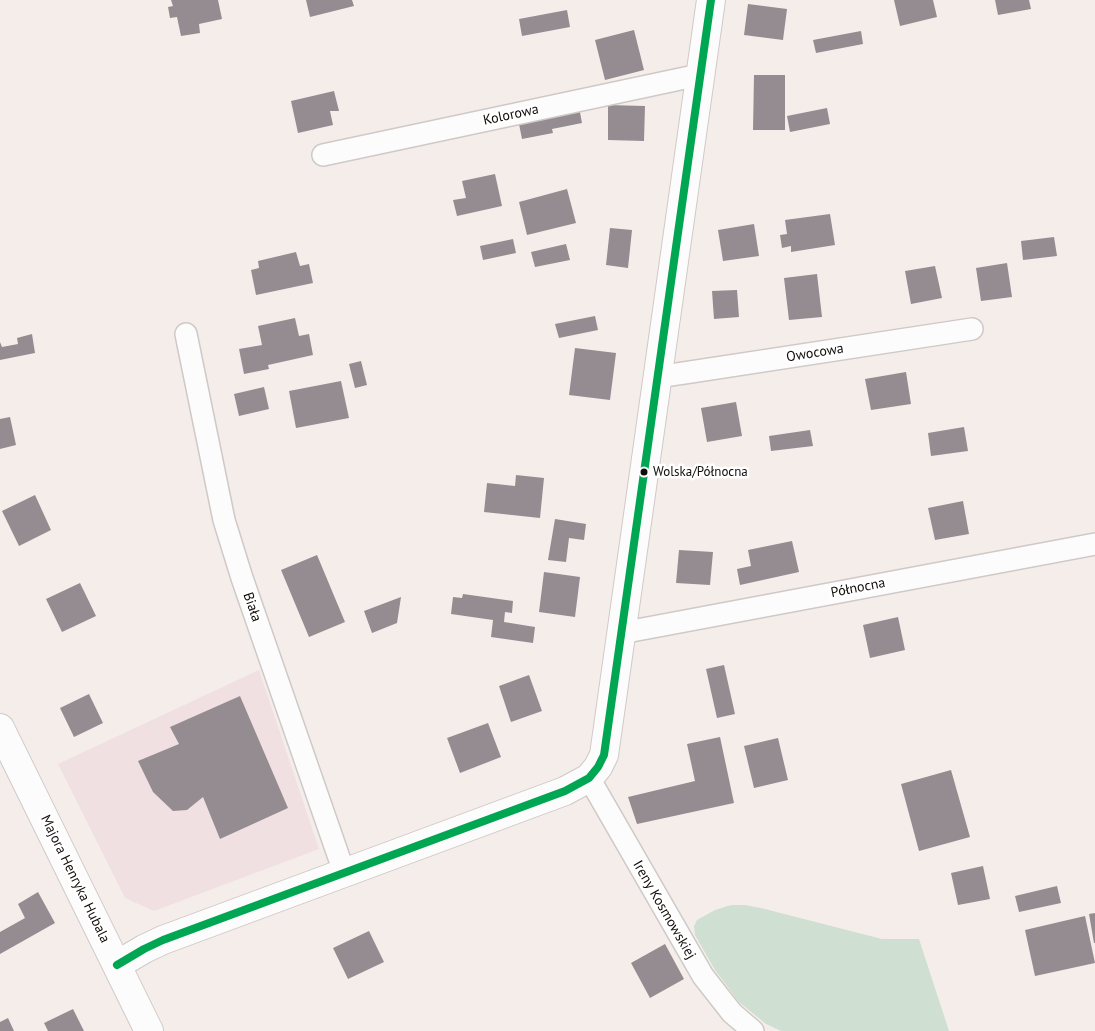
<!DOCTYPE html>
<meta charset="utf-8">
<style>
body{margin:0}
canvas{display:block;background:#f4edea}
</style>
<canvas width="1095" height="1031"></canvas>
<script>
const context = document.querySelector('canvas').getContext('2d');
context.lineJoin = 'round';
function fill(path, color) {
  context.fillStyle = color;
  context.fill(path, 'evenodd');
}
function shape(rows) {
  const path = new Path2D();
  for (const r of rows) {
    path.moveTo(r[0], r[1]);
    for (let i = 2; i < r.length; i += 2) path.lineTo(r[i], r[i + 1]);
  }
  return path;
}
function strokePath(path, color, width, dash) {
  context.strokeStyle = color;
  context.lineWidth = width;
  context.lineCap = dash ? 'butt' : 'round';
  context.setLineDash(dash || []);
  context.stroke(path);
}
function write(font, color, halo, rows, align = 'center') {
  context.font = font + ' "PT Sans",sans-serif';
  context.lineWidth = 5;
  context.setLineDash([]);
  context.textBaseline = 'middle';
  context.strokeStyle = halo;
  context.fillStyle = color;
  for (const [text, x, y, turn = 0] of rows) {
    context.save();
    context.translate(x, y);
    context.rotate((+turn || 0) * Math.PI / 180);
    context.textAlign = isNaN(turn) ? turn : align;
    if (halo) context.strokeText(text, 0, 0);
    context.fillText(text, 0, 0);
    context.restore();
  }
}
const commercial = shape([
 [259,670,319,849,154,911,125,898,58,764]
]);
const green = shape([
 [731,905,745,905,761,908,882,939,919,939,949,1031,781,1031,766,1024,739,1002,715,970,695,935,694,926,697,920,715,910]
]);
const building = shape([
 [171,0,218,0,222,19,199,24,200,33,181,36,177,17,170,18,168,7,173,6],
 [306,0,352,0,354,6,310,17],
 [894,0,933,0,937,17,900,26],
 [995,0,1029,0,1031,9,998,15],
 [748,4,787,9,783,40,744,35],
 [567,10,570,27,522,36,519,19],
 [634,30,644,70,605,80,595,40],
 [861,31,863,44,816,53,813,40],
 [754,75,785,75,785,130,753,130],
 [334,91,339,111,330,111,333,125,298,133,291,101],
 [608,105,645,106,644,141,608,140],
 [579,107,582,123,552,129,553,133,522,139,518,119],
 [827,108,830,124,790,132,787,116],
 [495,174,502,206,457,216,453,200,466,198,462,181],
 [567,189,576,223,527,235,519,202],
 [830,214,835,245,791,252,791,246,782,248,780,235,787,234,785,220],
 [754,224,759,256,723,261,718,230],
 [610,228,632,230,628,268,606,265],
 [1054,237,1057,256,1023,260,1021,241],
 [513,239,516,253,483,260,480,246],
 [566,244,570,260,535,267,531,252],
 [296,252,300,266,309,264,313,283,256,295,251,270,259,268,258,261],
 [1007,263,1012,297,981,301,976,268],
 [935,266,942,298,911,304,905,271],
 [817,274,822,317,789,320,784,278],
 [737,290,739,317,714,319,712,291],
 [595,316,598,330,559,338,555,324],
 [295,318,299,336,309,334,313,355,268,365,269,369,244,374,239,349,262,345,258,326],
 [32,334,35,353,0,360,0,342,2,347,18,344,17,338],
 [575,348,616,353,610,400,569,395],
 [361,361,367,385,355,388,349,364],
 [906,372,911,404,871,410,865,379],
 [341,381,349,418,296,428,289,391],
 [264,387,269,409,239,416,234,394],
 [736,402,742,436,707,442,701,408],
 [10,417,16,445,0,449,0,419],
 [964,427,968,451,931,456,928,433],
 [810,430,813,446,771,451,769,436],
 [516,475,544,478,540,518,484,512,487,483,515,486],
 [35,495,51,530,19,546,2,511],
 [963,501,969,534,935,540,928,508],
 [555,519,586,524,584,540,569,538,566,562,548,560],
 [792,541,799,572,740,585,737,569,751,566,748,550],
 [679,550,713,552,710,585,676,583],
 [317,555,345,622,309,637,281,570],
 [544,572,580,577,575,617,539,612],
 [80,583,96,616,62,632,46,599],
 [463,594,513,601,512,613,505,612,504,622,535,627,533,643,491,637,493,620,451,614,453,597,462,598],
 [401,597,397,623,372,633,364,611],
 [898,617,905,650,870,658,863,625],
 [724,665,735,714,717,718,706,669],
 [529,675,542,711,511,722,499,686],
 [89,694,103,723,74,737,60,708],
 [240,696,288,808,220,839,203,797,187,810,173,811,153,792,138,761,179,744,170,727],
 [488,723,501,757,460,773,447,738],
 [720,737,734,803,637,824,628,797,695,781,687,744],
 [778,738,788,780,754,788,744,746],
 [951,770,970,837,919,851,901,784],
 [983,866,990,899,958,905,951,873],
 [1057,886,1061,903,1019,912,1015,896],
 [38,892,55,923,0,954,0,932,25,918,18,904],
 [1095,913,1095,943,1094,943,1089,914],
 [1085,916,1095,963,1035,976,1025,930],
 [369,931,384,962,348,979,333,948],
 [665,944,684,979,650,998,631,963],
 [73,1009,84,1031,48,1031,44,1023],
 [8,1018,14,1031,0,1031,0,1022]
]);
const minor = shape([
 [323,155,699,75],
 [186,334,224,520,242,578,344,872],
 [658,374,670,375,684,373,972,329],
 [621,633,1095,544],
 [589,778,703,976,732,1013,753,1031]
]);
const tertiary = shape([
 [117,965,144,949,163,940,565,791,589,778,598,767,604,755,711,0]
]);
const secondary = shape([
 [0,728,149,1031]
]);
const bus1 = shape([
 [117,965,144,949,163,940,565,791,589,778,598,767,604,755,711,0]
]);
const markers = [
 [644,472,4.5,"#110d0b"]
];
const busNames = [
 ["Wolska/Północna",653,472]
];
const streetNames = [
 ["Kolorowa",511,115,-12],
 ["Owocowa",815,353,-9],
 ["Północna",858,588,-11],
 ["Biała",252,607,71],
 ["Majora Henryka Hubala",75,879,64],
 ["Ireny Kosmowskiej",664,910,60]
];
fill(commercial, '#f1e0e1');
fill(green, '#cfe0d3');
fill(building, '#958c92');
strokePath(minor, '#cfc9c7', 24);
strokePath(tertiary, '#cfc9c7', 30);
strokePath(secondary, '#cfc9c7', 30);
strokePath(minor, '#fdfcfc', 21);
strokePath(tertiary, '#fdfcfc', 28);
strokePath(secondary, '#fdfcfc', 28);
strokePath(bus1, '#00a651', 8);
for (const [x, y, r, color] of markers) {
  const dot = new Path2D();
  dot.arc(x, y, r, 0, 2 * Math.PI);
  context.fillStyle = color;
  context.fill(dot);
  strokePath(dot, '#fff', 2);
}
write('13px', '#110d0b', '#fff', busNames, 'left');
write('14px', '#110d0b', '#fff', streetNames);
</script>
